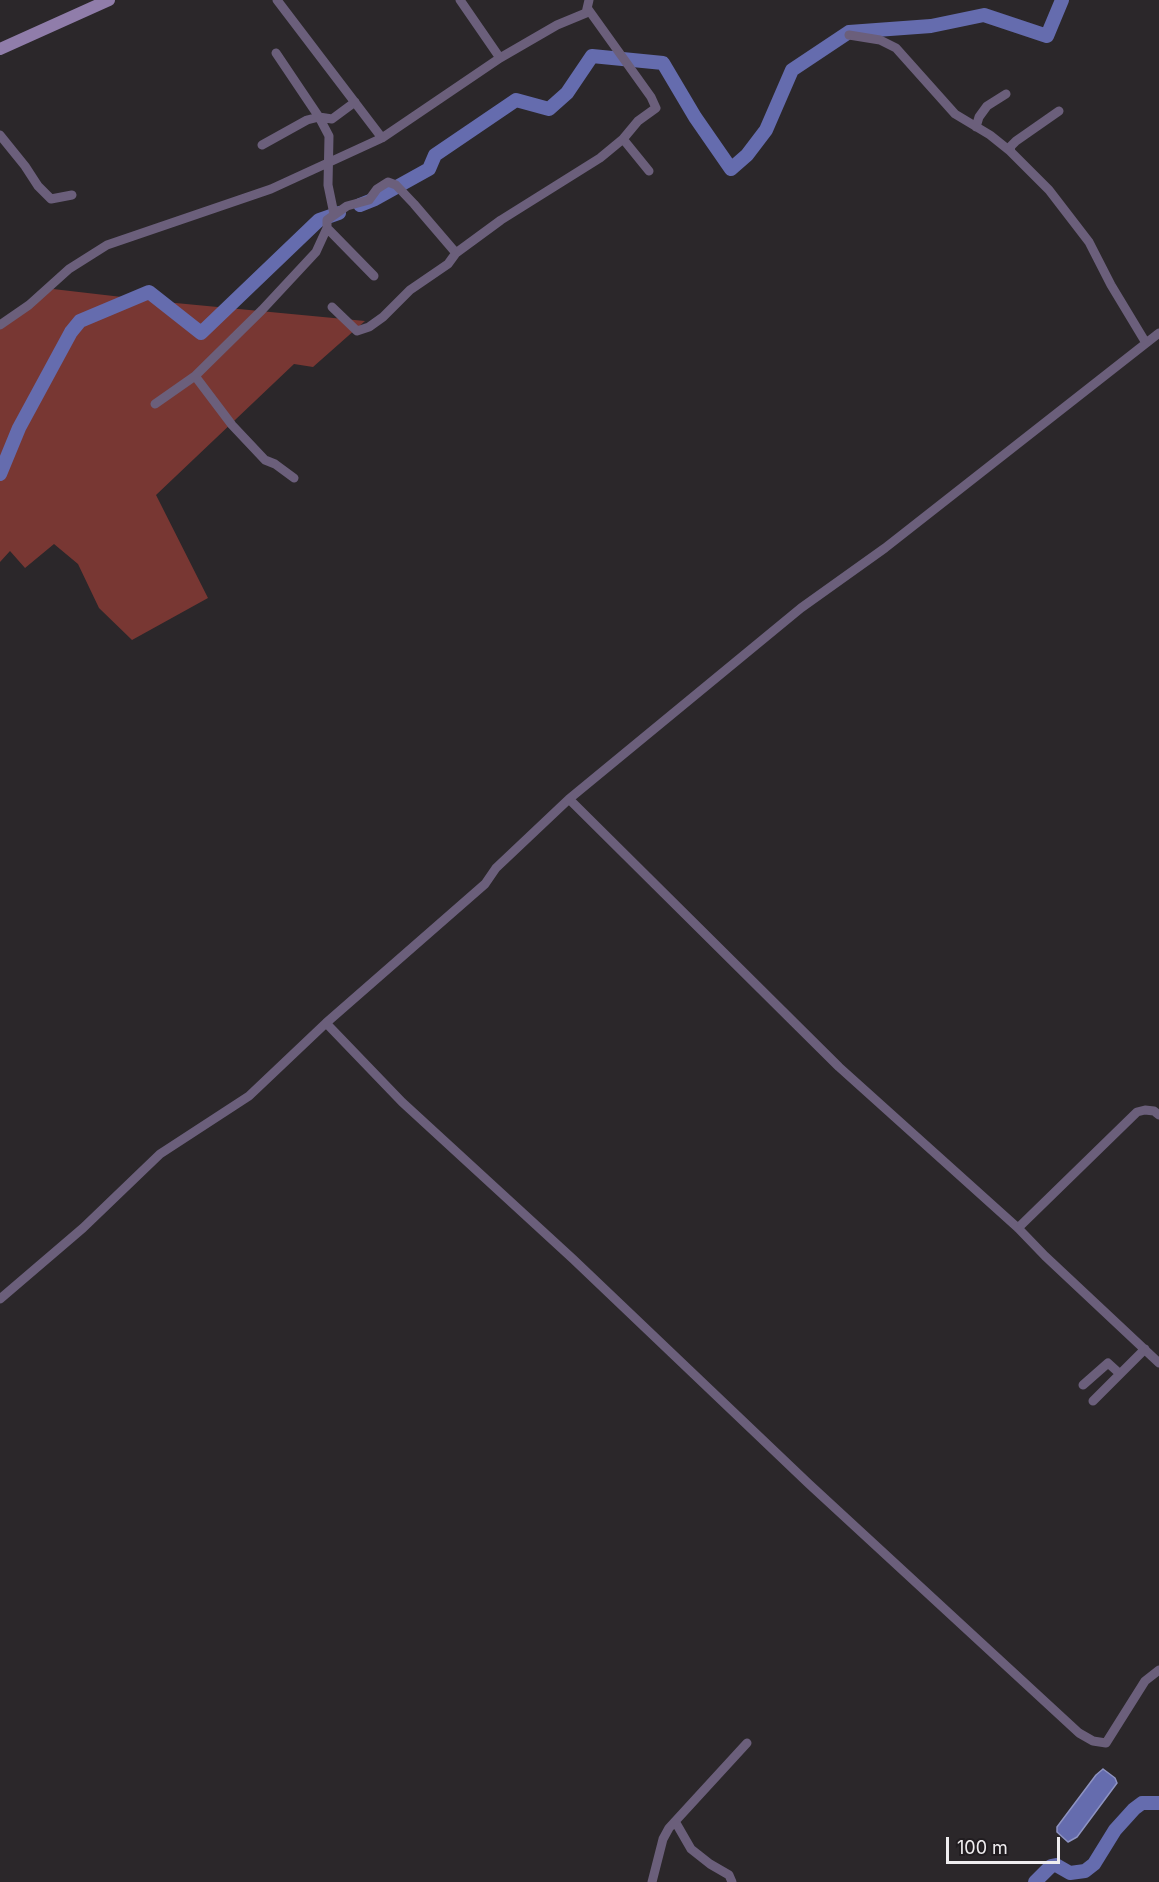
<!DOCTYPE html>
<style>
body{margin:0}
#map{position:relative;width:1159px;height:1882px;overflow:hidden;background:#2b272a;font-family:Inter,sans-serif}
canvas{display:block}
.scale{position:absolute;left:946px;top:1837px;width:114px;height:27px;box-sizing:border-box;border:3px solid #efedef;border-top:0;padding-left:8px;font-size:18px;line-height:21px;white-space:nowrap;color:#efedef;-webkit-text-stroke:4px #211d20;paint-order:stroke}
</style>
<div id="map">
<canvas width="1159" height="1882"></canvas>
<div class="scale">100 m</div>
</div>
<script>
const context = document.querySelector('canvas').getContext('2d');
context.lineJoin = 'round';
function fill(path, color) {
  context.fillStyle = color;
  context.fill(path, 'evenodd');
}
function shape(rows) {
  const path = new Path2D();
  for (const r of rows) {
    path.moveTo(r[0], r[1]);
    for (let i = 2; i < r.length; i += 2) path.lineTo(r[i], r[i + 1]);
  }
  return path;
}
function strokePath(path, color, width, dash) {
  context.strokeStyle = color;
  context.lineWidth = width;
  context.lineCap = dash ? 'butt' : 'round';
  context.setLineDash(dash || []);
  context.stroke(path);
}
const green = shape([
 [53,289,165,302,365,321,313,367,294,364,156,495,208,598,132,640,99,608,78,564,54,544,25,568,10,551,0,562,0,326]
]);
const water = shape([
 [1103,1769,1115,1778,1117,1783,1077,1837,1068,1842,1057,1832,1057,1827,1096,1775,1103,1769]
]);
const river = shape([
 [360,205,375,199,429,169,435,155,516,100,549,109,567,93,592,56,663,63,695,117,731,169,747,155,766,130,792,70,849,32,931,26,984,15,1047,36,1062,0],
 [0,474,19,428,71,332,80,321,149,292,201,333,319,220,339,213],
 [1035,1882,1051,1866,1056,1865,1070,1873,1085,1871,1094,1864,1115,1830,1134,1809,1142,1803,1159,1803]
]);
const street = shape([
 [277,0,382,138],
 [460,0,500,58],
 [849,35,880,40,896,48,955,114,990,135,1010,151],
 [276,53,319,117,329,136,328,185,334,214],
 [1059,111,1016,141,1011,146,1010,151,1049,190,1089,242,1111,285,1146,343],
 [976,127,979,117,987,106,1006,94],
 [0,135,25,166,38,186,51,199,72,195],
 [623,139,649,171],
 [262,145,307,120,319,117,332,119,355,102],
 [327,228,374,276],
 [332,307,357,331,369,327,383,317,410,290,448,264,456,253,501,220,600,158,623,139,638,121,656,108,651,97,588,9],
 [0,325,29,305,69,269,107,245,271,189,382,138,500,58,557,25,586,13,589,0],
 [195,376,232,425,265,460,275,464,294,478],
 [155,404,195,376,262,310,316,252,327,228,327,220,347,206,369,200,377,189,388,182,396,185,414,204,456,253],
 [569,799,839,1067,1018,1228,1045,1256,1159,1363],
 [326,1023,402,1102,573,1259,809,1484,1079,1733,1093,1741,1106,1743,1145,1681,1159,1670],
 [1018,1228,1137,1112,1145,1110,1154,1111,1159,1115],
 [0,1299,83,1228,160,1154,249,1096,326,1023,485,884,496,868,569,799,801,608,885,548,1159,333],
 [1083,1385,1108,1363,1119,1373],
 [1093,1401,1145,1349],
 [676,1823,691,1849,710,1864,729,1875,732,1882],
 [652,1882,663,1839,669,1828,747,1743]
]);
const secondary = shape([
 [0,49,109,0]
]);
fill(green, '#783733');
fill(water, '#656cae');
strokePath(water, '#8e93c2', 1.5);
strokePath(river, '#656cae', 14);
strokePath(street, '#6b5f7b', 9);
strokePath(secondary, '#907daa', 12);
</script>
